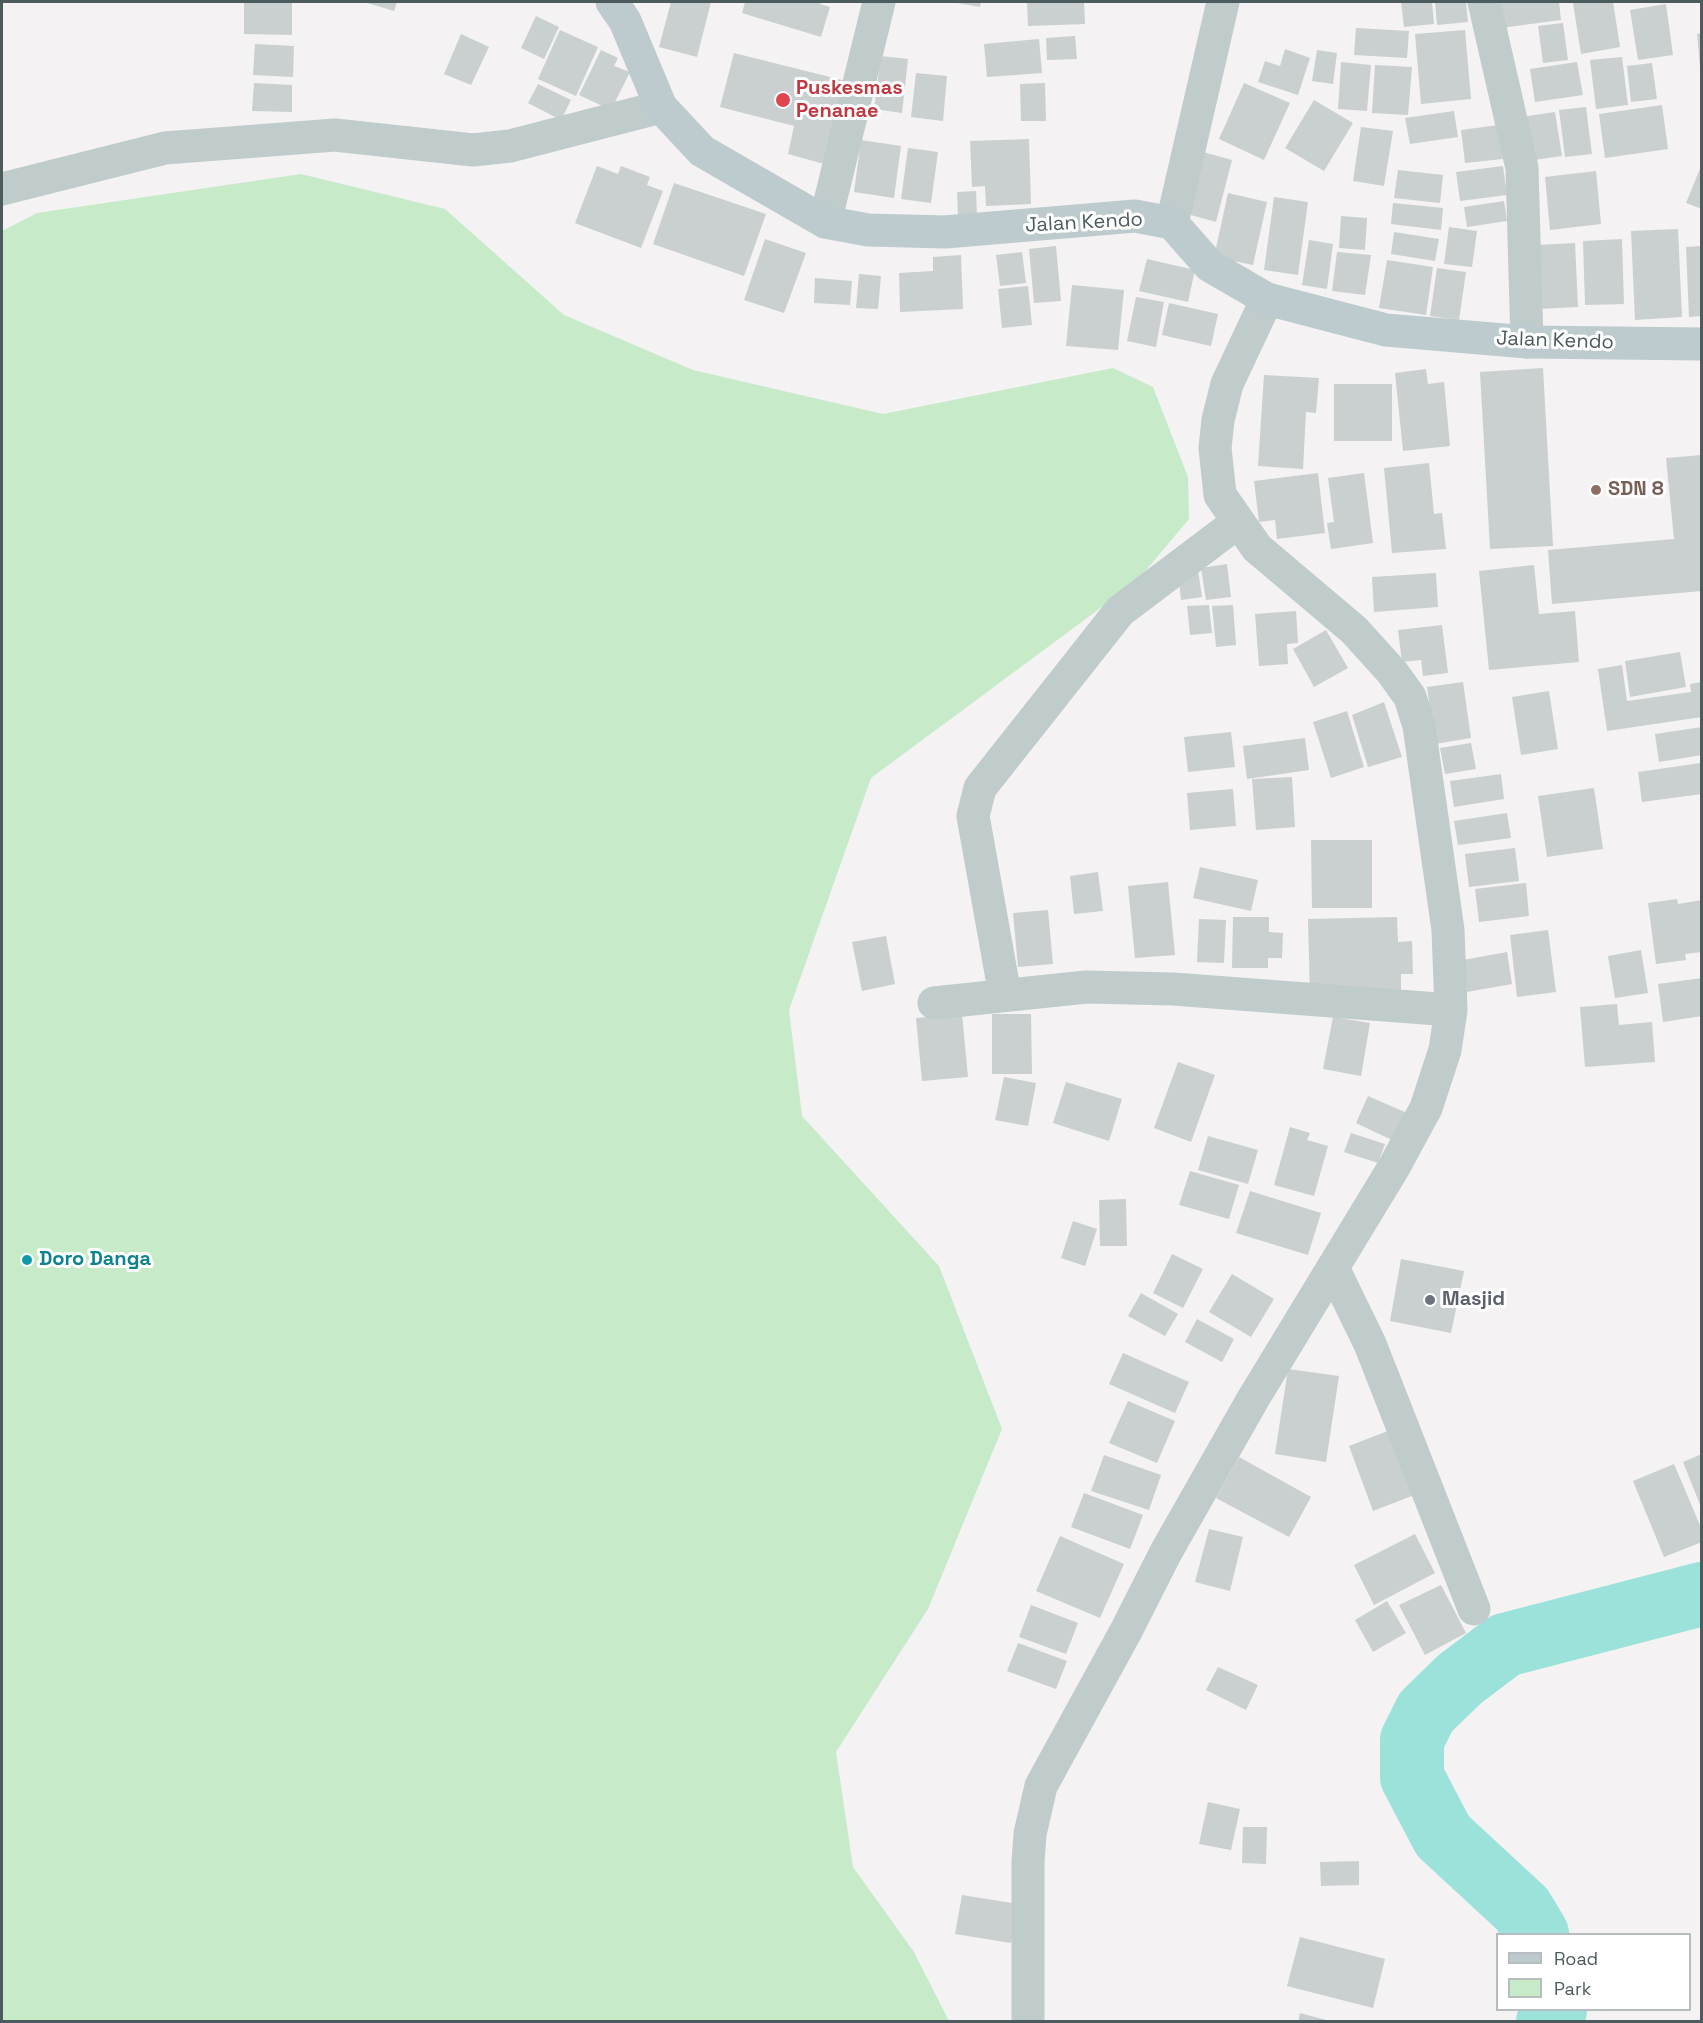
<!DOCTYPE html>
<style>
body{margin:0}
#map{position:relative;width:1703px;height:2023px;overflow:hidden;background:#f4f2f3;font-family:"Space Grotesk",sans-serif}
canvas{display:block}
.frame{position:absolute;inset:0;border:3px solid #4c5b5d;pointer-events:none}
.legend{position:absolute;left:1496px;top:1933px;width:195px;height:78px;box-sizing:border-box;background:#fff;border:2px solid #b7bdbe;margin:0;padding:8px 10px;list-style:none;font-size:18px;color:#4c5b5d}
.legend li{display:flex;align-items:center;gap:12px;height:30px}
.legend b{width:30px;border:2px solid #b7bdbe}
</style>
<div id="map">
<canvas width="1703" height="2023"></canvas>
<div class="frame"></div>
<ul class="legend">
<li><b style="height:8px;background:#bdcace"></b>Road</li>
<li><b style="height:16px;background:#c7ebc9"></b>Park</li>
</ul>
</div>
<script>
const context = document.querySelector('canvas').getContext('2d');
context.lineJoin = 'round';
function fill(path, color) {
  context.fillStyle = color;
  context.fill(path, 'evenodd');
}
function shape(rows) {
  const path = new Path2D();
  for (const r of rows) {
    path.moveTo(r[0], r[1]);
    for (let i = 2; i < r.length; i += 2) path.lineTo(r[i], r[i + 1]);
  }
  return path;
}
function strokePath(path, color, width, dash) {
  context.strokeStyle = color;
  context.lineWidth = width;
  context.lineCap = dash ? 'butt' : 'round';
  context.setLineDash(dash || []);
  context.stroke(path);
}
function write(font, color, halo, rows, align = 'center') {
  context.font = font + ' "Space Grotesk",sans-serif';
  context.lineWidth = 6;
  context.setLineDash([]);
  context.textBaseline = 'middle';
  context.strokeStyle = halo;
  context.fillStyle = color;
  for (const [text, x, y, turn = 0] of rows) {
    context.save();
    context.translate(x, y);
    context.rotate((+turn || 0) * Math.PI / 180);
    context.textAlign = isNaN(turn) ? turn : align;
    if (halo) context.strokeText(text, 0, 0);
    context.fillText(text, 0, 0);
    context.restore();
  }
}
const green = shape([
 [301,174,445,209,564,315,693,370,883,414,1113,368,1153,387,1188,477,1189,519,1137,581,871,778,789,1010,802,1116,939,1266,1002,1429,928,1609,836,1752,853,1867,914,1952,949,2021,2,2022,2,231,37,213]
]);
const river = shape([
 [1537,1934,1522,1909,1443,1836,1412,1777,1412,1740,1426,1712,1460,1679,1505,1645,1702,1594],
 [1548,2022,1555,2010]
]);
const building = shape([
 [244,2,292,2,292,35,244,34],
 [364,2,397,2,394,11],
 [671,2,711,2,697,57,659,47],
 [745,2,821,2,820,4,830,7,821,37,742,13],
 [952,2,981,2,980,7],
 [1027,2,1084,2,1085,24,1028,26],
 [1401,2,1432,2,1434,24,1404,27],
 [1435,2,1466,2,1468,22,1437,25],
 [1496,2,1559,2,1561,20,1500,28],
 [1613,2,1620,47,1581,54,1573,3],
 [1666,4,1673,55,1638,60,1630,10],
 [536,16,559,27,544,59,521,48],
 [1563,23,1568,60,1543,63,1538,26],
 [1356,28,1409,31,1407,58,1354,55],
 [560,30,598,47,576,96,538,79],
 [1465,30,1471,99,1421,104,1415,34],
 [1702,33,1702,67,1700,67,1697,34],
 [461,34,489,47,471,85,444,74],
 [1075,36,1077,59,1047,60,1046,38],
 [1039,39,1042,73,987,77,984,44],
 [255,44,294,46,293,77,253,75],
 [1285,49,1310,58,1298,95,1258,82,1265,61,1280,66],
 [601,50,618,58,614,66,630,72,611,110,579,95],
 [1317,50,1337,53,1333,84,1312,81],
 [734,53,846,81,824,164,788,154,794,126,720,107],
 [881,56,908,59,902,113,874,109],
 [1622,57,1628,105,1596,109,1590,60],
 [1341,62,1371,65,1367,111,1338,109],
 [1577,62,1583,95,1535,102,1530,69],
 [1652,63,1657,99,1631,102,1627,66],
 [1375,65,1412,67,1408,115,1372,113],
 [916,73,947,76,943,121,911,117],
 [254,83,292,85,292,112,252,111],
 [1045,83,1046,121,1021,121,1020,84],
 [1244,83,1290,103,1264,160,1219,139],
 [538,84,571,100,561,120,528,103],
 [1314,100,1353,123,1324,171,1285,148],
 [1662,105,1668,149,1605,158,1599,114],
 [1586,107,1592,154,1565,157,1559,110],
 [1454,111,1458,137,1410,144,1405,118],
 [1555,112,1562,156,1527,161,1521,117],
 [1499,125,1503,159,1465,163,1461,130],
 [1361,127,1393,131,1384,186,1353,181],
 [1029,139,1031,204,986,206,985,186,972,187,970,141],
 [861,140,901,146,894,198,854,192],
 [908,148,938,152,931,203,901,199],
 [1203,152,1232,160,1216,222,1187,214],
 [1702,164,1702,209,1686,203],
 [597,166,618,174,621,166,650,177,647,185,663,191,641,248,575,223],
 [1503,166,1507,195,1460,201,1456,172],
 [1398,170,1443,175,1440,203,1394,198],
 [1596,171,1601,224,1550,230,1545,177],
 [674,183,766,214,744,276,653,244],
 [976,191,977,217,958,218,957,192],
 [1228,193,1267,202,1253,265,1214,257],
 [1274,197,1308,202,1298,275,1264,270],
 [1504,201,1507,221,1467,227,1464,207],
 [1393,203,1443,208,1441,230,1391,224],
 [1341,216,1367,218,1365,250,1339,248],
 [1449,227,1477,231,1472,267,1444,264],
 [1678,229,1682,317,1635,320,1631,231],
 [1394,232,1439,239,1435,261,1391,254],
 [765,239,806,253,784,313,744,300],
 [1622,239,1624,304,1585,305,1583,241],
 [1309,240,1333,244,1327,289,1302,285],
 [1575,243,1578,307,1538,309,1535,245],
 [1056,246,1061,301,1034,303,1029,249],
 [1702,246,1702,316,1689,317,1686,247],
 [1022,252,1026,283,1000,286,996,255],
 [1337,252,1371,255,1365,295,1332,291],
 [961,255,963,309,900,312,899,273,933,271,933,257],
 [1147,259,1195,270,1188,302,1139,291],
 [1387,260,1433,267,1426,315,1379,308],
 [1437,268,1466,272,1459,320,1430,316],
 [859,274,881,276,878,309,856,308],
 [815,278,852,281,850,305,814,303],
 [1072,285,1124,290,1118,350,1066,346],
 [1028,286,1032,325,1002,328,998,289],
 [1136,297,1164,302,1156,347,1127,341],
 [1169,303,1218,314,1211,346,1162,335],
 [1543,368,1553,546,1490,549,1480,372],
 [1426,369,1428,384,1444,382,1450,446,1403,451,1395,373],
 [1264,375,1319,378,1316,413,1306,412,1303,469,1258,466],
 [1334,384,1392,384,1392,441,1334,441],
 [1702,455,1702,591,1552,604,1548,550,1674,539,1666,458],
 [1429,463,1434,514,1442,513,1446,549,1392,553,1384,468],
 [1318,473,1325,533,1277,539,1275,520,1259,522,1254,481],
 [1364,473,1373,543,1331,549,1327,523,1334,522,1328,478],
 [1227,564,1231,597,1206,600,1201,568],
 [1534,565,1539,614,1575,611,1579,662,1489,670,1479,571],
 [1198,570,1202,597,1181,600,1178,573],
 [1436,573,1438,607,1374,612,1372,577],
 [1209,605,1212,633,1190,635,1187,606],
 [1233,605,1236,645,1216,647,1212,606],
 [1296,611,1298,643,1287,644,1288,664,1259,666,1255,614],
 [1442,625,1448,673,1423,676,1421,660,1402,662,1398,630],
 [1326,630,1348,668,1314,687,1293,649],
 [1680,652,1686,687,1630,697,1625,661],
 [1622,665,1627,701,1691,692,1690,684,1702,682,1702,717,1607,731,1598,669],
 [1463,682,1471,738,1435,744,1427,687],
 [1549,691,1558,749,1521,755,1512,697],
 [1384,702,1402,757,1368,767,1352,715],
 [1347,711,1364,767,1331,778,1313,722],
 [1702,727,1702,755,1659,762,1655,734],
 [1231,732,1235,767,1188,772,1184,737],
 [1305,738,1309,770,1247,779,1243,746],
 [1471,743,1476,769,1445,774,1440,748],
 [1701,763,1702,794,1642,802,1638,772],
 [1501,774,1504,799,1454,807,1450,781],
 [1292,777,1295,827,1256,830,1252,779],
 [1594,788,1603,849,1547,857,1538,796],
 [1233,789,1236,826,1190,830,1187,793],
 [1507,813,1511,838,1458,845,1454,821],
 [1311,840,1372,840,1372,908,1312,908],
 [1515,848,1519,881,1469,887,1465,854],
 [1200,867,1258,880,1251,911,1193,898],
 [1098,872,1103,911,1074,914,1070,876],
 [1168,882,1175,955,1135,958,1128,886],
 [1526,883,1529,916,1479,922,1475,889],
 [1677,899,1678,904,1702,900,1702,952,1685,954,1686,960,1656,964,1648,903],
 [1048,910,1053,964,1018,967,1013,913],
 [1233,917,1269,917,1269,932,1283,933,1282,958,1268,958,1268,968,1232,968],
 [1397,917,1398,942,1412,941,1413,974,1401,974,1401,994,1310,997,1308,919],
 [1199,919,1226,920,1224,963,1197,962],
 [1548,930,1556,992,1517,997,1510,935],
 [886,936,895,984,862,991,852,942],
 [1641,950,1648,993,1615,998,1608,956],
 [1507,952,1512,984,1467,992,1463,960],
 [1702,978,1702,1016,1663,1022,1658,984],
 [1617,1004,1619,1025,1652,1022,1655,1062,1585,1067,1580,1007],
 [962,1014,968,1077,922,1081,916,1018],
 [992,1014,1031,1014,1032,1074,992,1074],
 [1333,1017,1370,1023,1361,1076,1323,1069],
 [1178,1062,1215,1075,1191,1142,1154,1128],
 [1004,1077,1036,1083,1028,1126,995,1120],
 [1066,1082,1122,1099,1109,1141,1053,1123],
 [1368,1096,1407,1113,1394,1141,1356,1123],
 [1290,1127,1310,1133,1307,1140,1328,1146,1314,1196,1274,1185],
 [1351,1133,1385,1144,1378,1163,1344,1152],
 [1208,1136,1258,1150,1248,1184,1198,1170],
 [1190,1171,1239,1185,1229,1219,1179,1205],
 [1250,1191,1321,1213,1308,1255,1236,1233],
 [1126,1199,1127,1246,1100,1246,1099,1200],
 [1073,1221,1097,1229,1085,1266,1061,1258],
 [1172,1254,1203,1269,1183,1308,1153,1293],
 [1401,1259,1464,1271,1451,1333,1390,1321],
 [1232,1274,1274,1299,1251,1337,1209,1312],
 [1141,1293,1178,1314,1165,1336,1128,1316],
 [1197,1319,1234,1339,1222,1362,1185,1342],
 [1123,1353,1189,1382,1175,1413,1109,1384],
 [1288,1369,1339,1376,1326,1462,1275,1454],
 [1128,1401,1175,1421,1157,1463,1109,1443],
 [1393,1429,1417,1494,1373,1511,1349,1446],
 [1702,1454,1702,1507,1701,1507,1683,1462],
 [1104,1455,1161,1475,1149,1510,1091,1491],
 [1239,1457,1311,1497,1289,1537,1216,1498],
 [1674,1464,1702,1530,1702,1542,1664,1557,1633,1481],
 [1084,1493,1143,1515,1130,1549,1071,1527],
 [1209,1529,1243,1537,1230,1591,1195,1582],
 [1415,1534,1435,1573,1374,1605,1354,1565],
 [1060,1536,1124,1564,1100,1618,1036,1591],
 [1441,1585,1466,1633,1425,1655,1399,1605],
 [1387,1601,1406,1633,1373,1652,1355,1620],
 [1031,1605,1078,1623,1066,1654,1019,1637],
 [1018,1643,1067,1661,1056,1689,1007,1671],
 [1218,1667,1258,1685,1246,1710,1206,1690],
 [1208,1802,1240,1809,1231,1850,1199,1844],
 [1243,1827,1267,1827,1266,1864,1242,1863],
 [1359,1861,1359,1885,1321,1886,1320,1862],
 [962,1895,1018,1904,1011,1943,955,1934],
 [1300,1937,1385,1959,1373,2008,1287,1986],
 [1300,2013,1330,2021,1330,2022,1298,2022]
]);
const street = shape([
 [1484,2,1522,168,1527,342],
 [2,189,165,148,335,135,473,150,510,146,661,107],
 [825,222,879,2],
 [1172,223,1223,2],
 [1005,995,973,816,980,788,1120,611,1238,522],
 [934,1003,1086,987,1173,989,1451,1010],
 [1333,1268,1370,1344,1474,1609],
 [1028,2022,1028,1862,1030,1834,1041,1786,1126,1631,1166,1552,1253,1399,1394,1167,1426,1108,1445,1050,1451,1010,1448,930,1419,726,1410,697,1392,672,1354,630,1257,548,1220,495,1215,448,1218,420,1227,384,1267,299]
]);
const secondary = shape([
 [612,2,625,21,661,107,702,151,825,222,868,230,945,232,1135,216,1172,223,1210,266,1267,299,1386,330,1527,342,1702,344]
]);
const markers = [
 [783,100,8,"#e0444e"],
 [1596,490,6,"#8d6e63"],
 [27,1260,6,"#0f9aa8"],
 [1430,1300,6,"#6b7280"]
];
const healthNames = [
 ["Puskesmas",796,89],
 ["Penanae",796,112]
];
const streetNames = [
 ["Jalan Kendo",1084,223,-3],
 ["Jalan Kendo",1555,341,2]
];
const educationNames = [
 ["SDN 8",1608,490]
];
const cultureNames = [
 ["Doro Danga",39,1260]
];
const worshipNames = [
 ["Masjid",1442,1300]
];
fill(green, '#c7ebc9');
strokePath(river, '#9ae2da', 64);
fill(building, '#cacfd0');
strokePath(street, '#c0cbcc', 33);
strokePath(secondary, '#bdcace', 33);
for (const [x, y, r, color] of markers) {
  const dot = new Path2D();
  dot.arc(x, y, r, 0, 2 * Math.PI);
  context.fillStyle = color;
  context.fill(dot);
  strokePath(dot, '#fff', 2);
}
write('bold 20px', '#be3a42', '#fff', healthNames, 'left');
write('20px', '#4c5b5d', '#fff', streetNames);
write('bold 20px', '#785e54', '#fff', educationNames, 'left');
write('bold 20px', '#0d838f', '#fff', cultureNames, 'left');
write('bold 20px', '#5b616d', '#fff', worshipNames, 'left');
</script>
